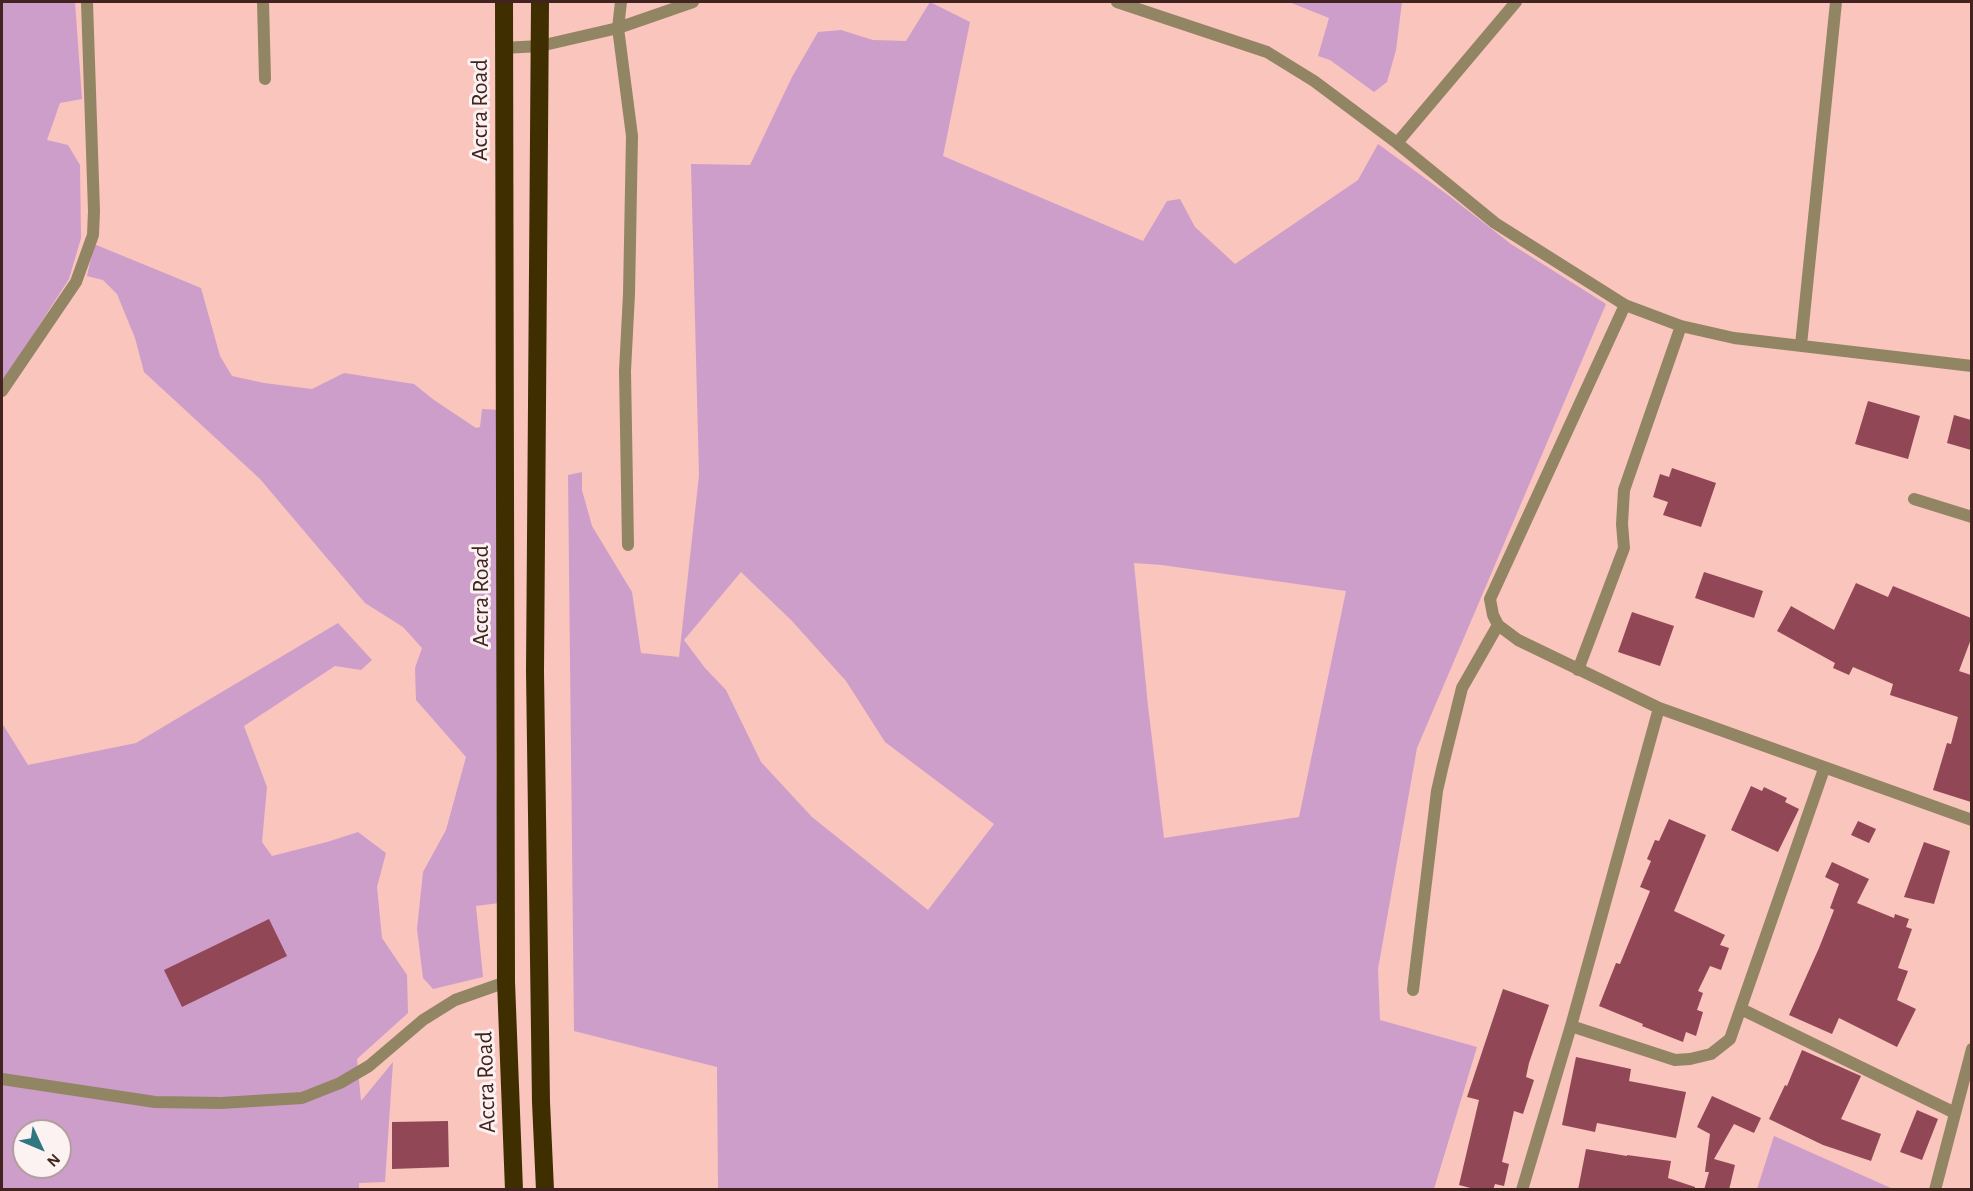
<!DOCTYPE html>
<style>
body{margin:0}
#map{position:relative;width:1973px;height:1191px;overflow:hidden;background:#f9c5bd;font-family:"Alegreya Sans",sans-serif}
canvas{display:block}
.frame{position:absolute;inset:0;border:3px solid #43231f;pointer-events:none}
.north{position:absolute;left:12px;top:1119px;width:60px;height:60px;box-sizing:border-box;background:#fbf2f1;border:2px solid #b19f9d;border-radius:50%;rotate:134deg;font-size:16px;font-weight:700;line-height:24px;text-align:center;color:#43231f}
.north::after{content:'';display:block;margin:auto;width:21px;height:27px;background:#307782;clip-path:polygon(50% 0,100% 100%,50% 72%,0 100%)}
</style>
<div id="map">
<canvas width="1973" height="1191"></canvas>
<div class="frame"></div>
<div class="north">N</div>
</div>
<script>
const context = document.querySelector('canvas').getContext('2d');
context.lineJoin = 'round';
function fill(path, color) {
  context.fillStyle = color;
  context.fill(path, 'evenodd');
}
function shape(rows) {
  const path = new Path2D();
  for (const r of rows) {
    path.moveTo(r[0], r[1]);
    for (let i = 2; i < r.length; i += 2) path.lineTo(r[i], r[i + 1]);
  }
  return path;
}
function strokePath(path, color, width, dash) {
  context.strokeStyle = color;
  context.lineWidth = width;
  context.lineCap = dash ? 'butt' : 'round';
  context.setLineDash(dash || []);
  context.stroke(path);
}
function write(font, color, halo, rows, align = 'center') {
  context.font = font + ' "Alegreya Sans",sans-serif';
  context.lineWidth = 6;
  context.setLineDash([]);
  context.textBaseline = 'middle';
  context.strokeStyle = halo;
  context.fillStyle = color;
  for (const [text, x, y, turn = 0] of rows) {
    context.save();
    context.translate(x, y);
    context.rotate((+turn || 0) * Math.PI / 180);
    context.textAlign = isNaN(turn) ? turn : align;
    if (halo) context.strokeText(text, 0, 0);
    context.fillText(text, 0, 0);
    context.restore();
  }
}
const green = shape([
 [2,2,75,2,82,99,60,103,47,140,68,145,80,165,81,238,69,279,2,383],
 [930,2,970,22,943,156,1143,241,1167,201,1180,199,1195,227,1235,264,1358,180,1378,144,1448,195,1511,244,1606,304,1417,748,1378,969,1380,1020,1477,1047,1434,1189,718,1189,717,1067,574,1031,568,475,582,472,582,490,592,526,632,592,641,653,679,657,699,475,691,164,750,165,792,77,818,32,841,30,873,40,906,41],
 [1134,563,1162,565,1346,591,1299,817,1164,838,1148,706],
 [741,572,792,621,846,681,885,742,994,824,928,910,812,817,761,762,726,690,705,668,684,640],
 [1289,2,1402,2,1396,50,1387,82,1374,92,1330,60,1318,56,1329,18],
 [94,244,201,288,220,356,232,376,264,383,312,389,344,373,414,384,434,400,476,428,480,427,482,409,499,410,496,760,499,903,476,906,483,977,433,989,423,978,417,929,423,872,446,830,466,757,416,700,415,668,422,648,403,627,365,603,260,479,144,372,135,338,117,294,103,280,87,276],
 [338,623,372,660,361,670,335,666,244,726,267,787,262,842,272,856,327,842,358,832,386,853,377,887,382,938,407,975,408,1013,357,1059,361,1101,393,1062,385,1182,359,1183,359,1190,2,1189,2,723,28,765,136,743],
 [24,1131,60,1131,60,1167,24,1167],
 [1774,1136,1893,1189,1757,1189]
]);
const building = shape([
 [1868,401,1920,416,1908,459,1855,444],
 [1954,415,1971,420,1971,450,1947,443],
 [1672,468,1716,483,1701,527,1663,515,1668,502,1653,497,1660,474,1669,477],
 [1704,572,1763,591,1754,618,1695,598],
 [1856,583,1888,597,1893,586,1971,618,1971,639,1959,671,1971,675,1971,802,1933,790,1947,743,1951,744,1958,717,1890,695,1893,684,1853,667,1849,675,1833,668,1835,663,1777,631,1791,606,1834,630],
 [1632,612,1674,626,1660,666,1618,652],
 [1751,786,1762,791,1764,787,1787,798,1785,802,1799,809,1778,852,1731,830],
 [1669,819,1706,835,1674,911,1725,935,1720,945,1729,948,1721,970,1710,966,1698,991,1703,993,1697,1010,1703,1012,1696,1036,1686,1032,1683,1042,1642,1026,1643,1024,1599,1006,1616,963,1620,964,1650,891,1640,887,1651,861,1647,859,1655,840,1659,841],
 [1858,821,1876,829,1869,843,1851,835],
 [1924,842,1950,851,1934,904,1904,897],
 [1832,862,1869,879,1857,903,1894,918,1895,914,1909,919,1906,927,1912,929,1898,968,1908,971,1897,1000,1916,1009,1897,1047,1839,1018,1832,1034,1789,1015,1819,948,1834,910,1830,908,1839,884,1825,877],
 [269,919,287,956,182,1007,164,970],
 [1503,989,1549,1005,1529,1063,1526,1077,1534,1080,1523,1114,1514,1111,1502,1162,1509,1164,1504,1186,1495,1184,1493,1190,1478,1190,1459,1185,1479,1100,1467,1097],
 [1802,1050,1861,1076,1841,1119,1881,1134,1871,1161,1823,1145,1769,1119,1785,1085,1787,1086],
 [1576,1057,1631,1069,1629,1081,1686,1092,1676,1138,1597,1123,1595,1132,1562,1125],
 [1712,1096,1761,1118,1754,1133,1734,1124,1714,1159,1735,1165,1729,1190,1704,1190,1709,1172,1705,1172,1710,1134,1697,1127],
 [1917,1110,1938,1119,1922,1160,1900,1152],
 [448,1121,449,1167,392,1169,392,1122],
 [1586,1149,1627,1156,1627,1155,1671,1161,1668,1178,1695,1187,1695,1190,1578,1190]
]);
const street = shape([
 [263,2,265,79],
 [621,2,618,28,632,136,629,294,625,371,628,545],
 [1117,2,1267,52,1314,81,1397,143,1495,223,1625,305,1681,326,1734,338,1972,366],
 [503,48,540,46,618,28,693,2],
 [1397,143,1516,2],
 [1625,305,1490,599,1493,615,1498,625,1518,640,1659,708,1972,820],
 [1801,345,1836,2],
 [2,391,76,282,93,235,94,211,87,2],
 [1914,499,1972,517],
 [1578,670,1624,548,1622,524,1624,490,1681,326],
 [1413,990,1437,791,1442,769,1462,688,1498,625],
 [1741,1009,1955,1113],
 [1571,1026,1675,1060,1690,1059,1711,1054,1730,1039,1824,769],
 [2,1079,155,1102,221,1103,302,1098,340,1083,369,1066,423,1020,455,1000,506,982],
 [1522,1190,1571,1026,1659,708],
 [1935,1190,1972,1049]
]);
const highway = shape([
 [504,2,506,982,514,1190],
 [540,2,535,671,541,1102,545,1190]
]);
const streetNames = [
 ["Accra Road",480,110,-90],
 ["Accra Road",481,596,-90],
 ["Accra Road",486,1082,-92]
];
fill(green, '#cd9eca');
fill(building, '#914756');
strokePath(street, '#928563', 12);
strokePath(highway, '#3f2f00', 18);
write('24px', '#43231f', '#fbf2f1', streetNames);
</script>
